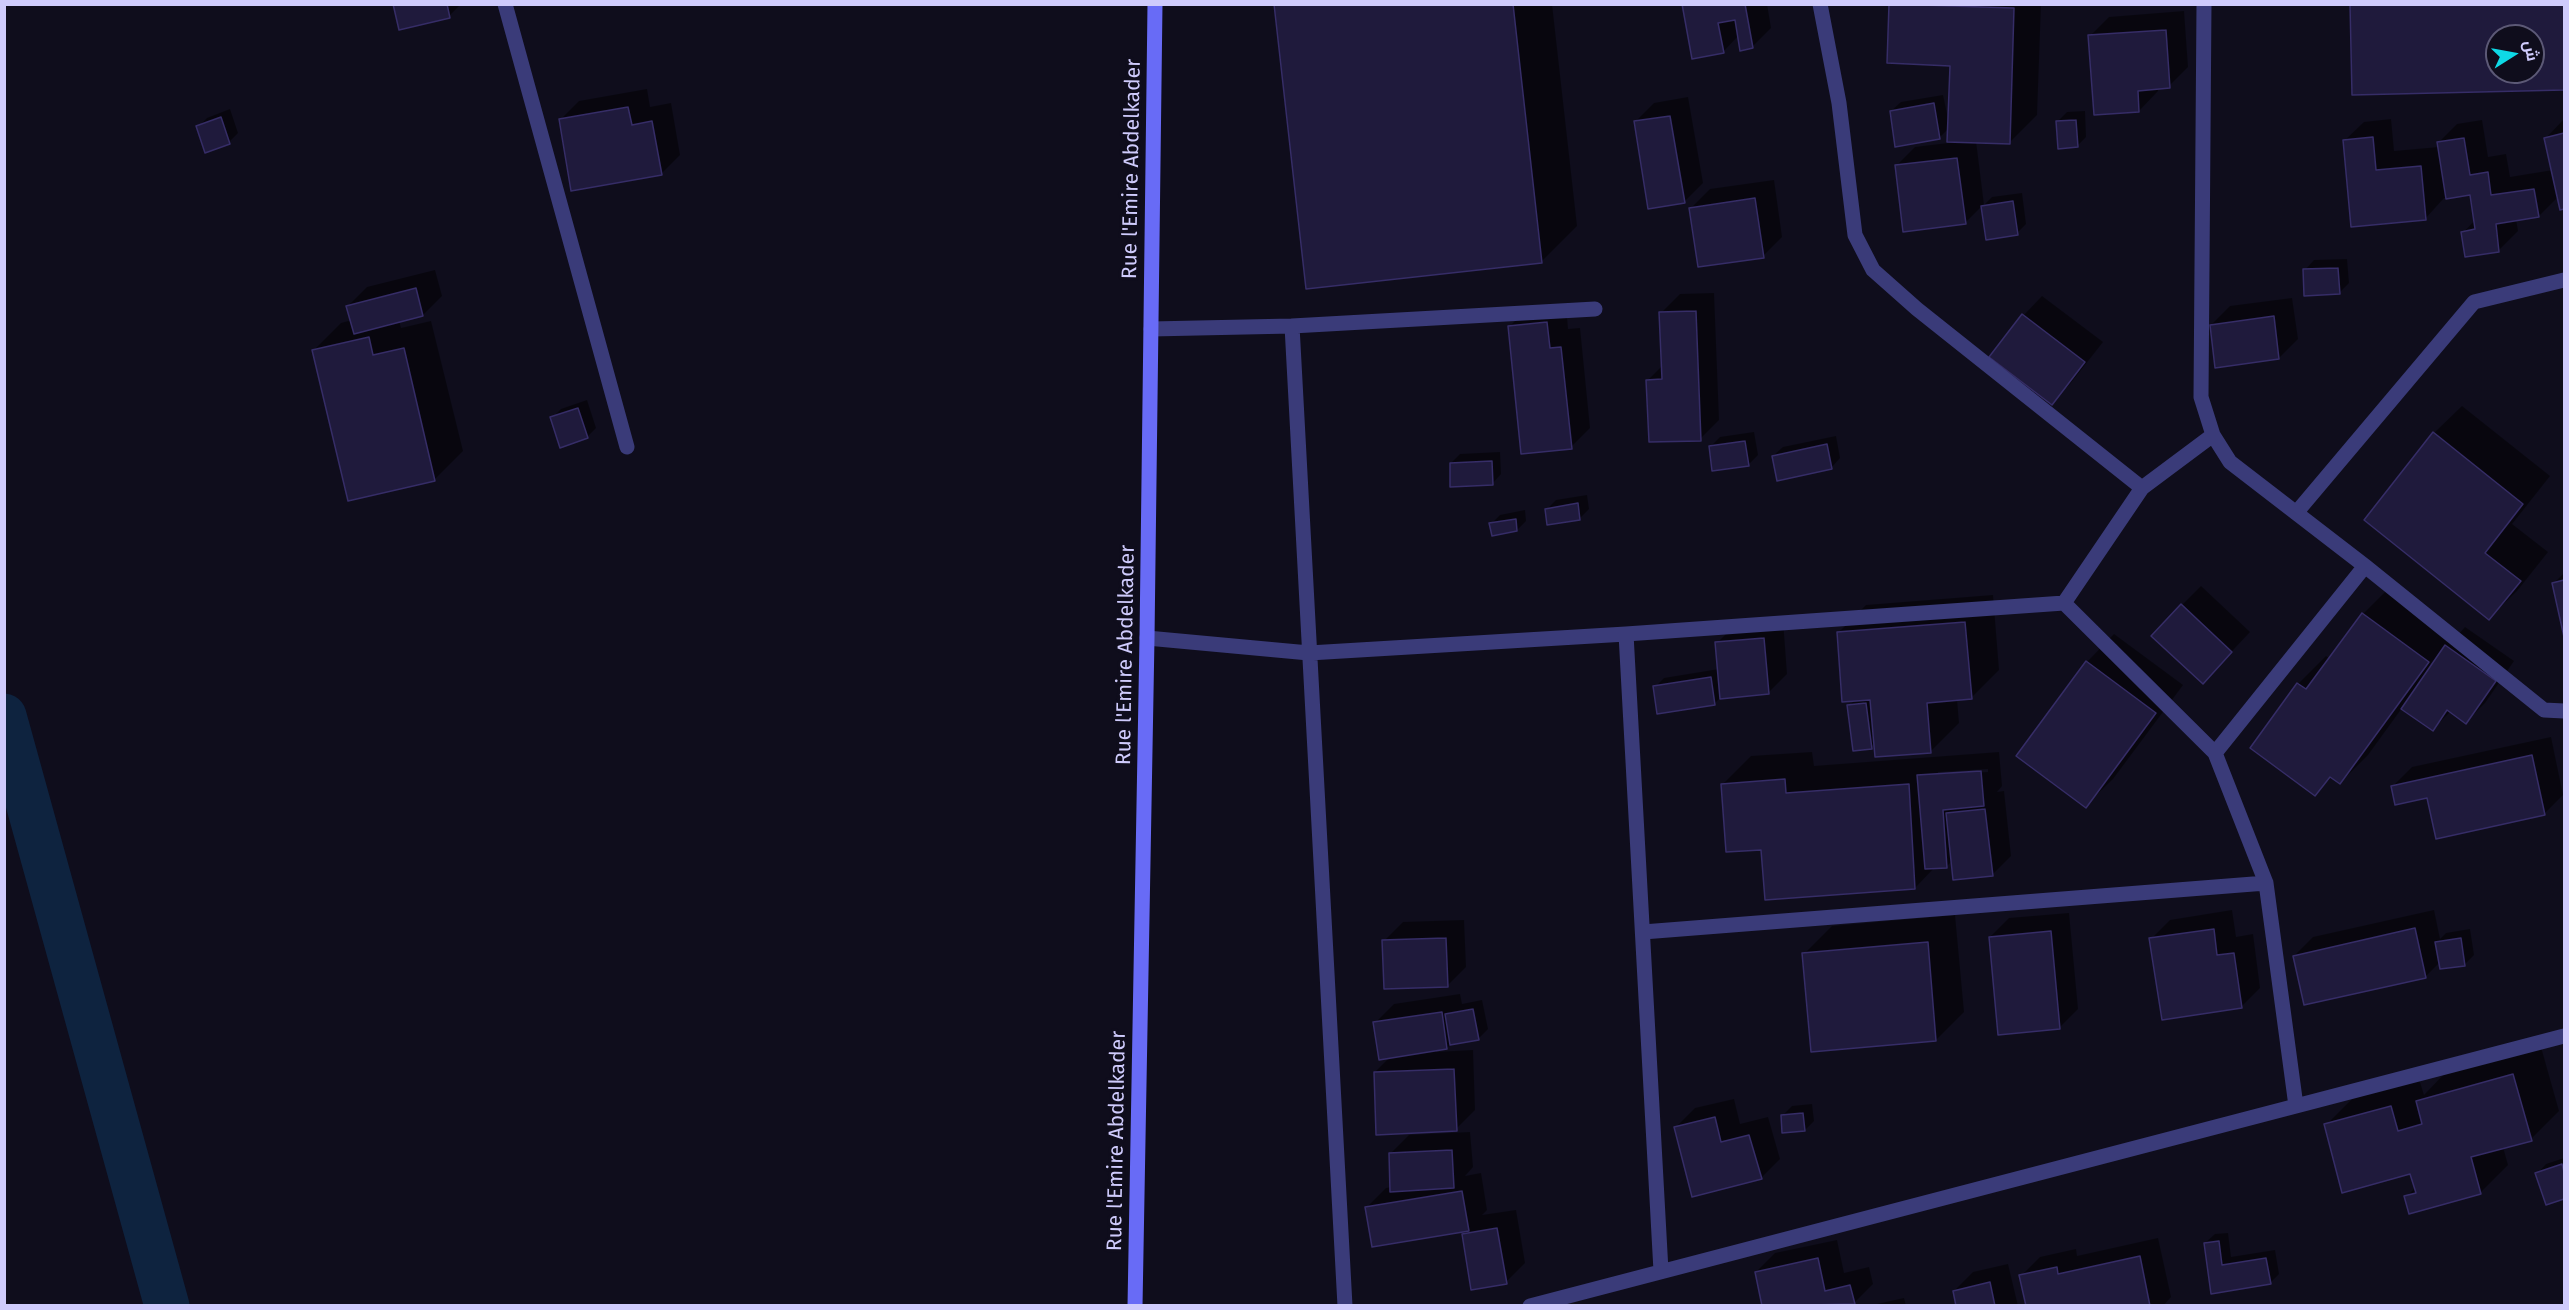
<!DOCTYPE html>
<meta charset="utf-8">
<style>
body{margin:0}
#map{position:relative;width:2569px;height:1310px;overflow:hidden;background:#0f0d1c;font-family:"Fira Sans",Cairo,sans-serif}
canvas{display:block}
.frame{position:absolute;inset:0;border:6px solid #cfcbfc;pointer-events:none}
.north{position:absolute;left:2485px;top:24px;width:60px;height:60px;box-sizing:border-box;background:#0f0d1c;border:2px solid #5c5976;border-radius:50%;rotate:79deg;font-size:16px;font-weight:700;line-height:24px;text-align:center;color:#cfcbfc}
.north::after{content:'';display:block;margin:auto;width:21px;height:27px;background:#0ed9e6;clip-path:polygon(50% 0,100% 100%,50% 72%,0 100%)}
</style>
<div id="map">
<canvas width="2569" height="1310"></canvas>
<div class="frame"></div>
<div class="north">ش</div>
</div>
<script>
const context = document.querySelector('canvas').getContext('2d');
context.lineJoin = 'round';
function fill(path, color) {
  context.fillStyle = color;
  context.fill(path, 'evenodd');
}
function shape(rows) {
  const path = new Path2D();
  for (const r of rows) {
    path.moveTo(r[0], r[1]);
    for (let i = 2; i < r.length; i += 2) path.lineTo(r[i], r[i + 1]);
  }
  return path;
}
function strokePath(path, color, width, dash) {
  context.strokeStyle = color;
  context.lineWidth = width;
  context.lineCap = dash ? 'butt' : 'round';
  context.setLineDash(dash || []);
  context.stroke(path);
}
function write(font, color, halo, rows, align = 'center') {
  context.font = font + ' "Fira Sans",sans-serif';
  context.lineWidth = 6;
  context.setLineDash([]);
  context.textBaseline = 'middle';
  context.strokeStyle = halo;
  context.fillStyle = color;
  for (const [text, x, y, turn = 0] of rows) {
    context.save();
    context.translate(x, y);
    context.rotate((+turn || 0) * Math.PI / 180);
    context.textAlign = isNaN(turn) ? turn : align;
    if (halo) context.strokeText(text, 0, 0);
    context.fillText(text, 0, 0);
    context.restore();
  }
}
const shadow = shape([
 [395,4,461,4,449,16],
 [1276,4,1552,4,1577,226,1541,262],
 [1684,4,1767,4,1771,28,1752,47,1739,35,1723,52],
 [1891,4,2041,4,2037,115,2009,143,1976,141,1984,205,1992,197,2022,193,2026,224,2017,233,1987,238,1982,206,1965,223,1896,166,1915,147,1948,143,1949,128,1939,138,1891,111,1901,102,1943,95,1949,123,1951,64],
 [2352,4,2564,4,2564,89,2354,94],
 [2497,36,2533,36,2533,72,2497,72],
 [2184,11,2188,67,2169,86,2158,87,2158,91,2139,111,2090,36,2109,17],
 [647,89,650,107,671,103,680,155,661,174,560,120,579,101],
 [1688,97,1703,183,1684,202,1635,122,1654,103],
 [230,109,238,133,229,142,198,127,207,118],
 [2085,111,2086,137,2077,146,2057,122,2067,112],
 [2391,119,2394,151,2439,147,2438,143,2457,124,2482,120,2488,157,2506,154,2510,177,2553,170,2546,138,2564,119,2564,207,2561,208,2559,196,2539,216,2516,219,2518,231,2499,250,2463,233,2475,220,2471,194,2444,198,2425,219,2344,141,2364,122],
 [1774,180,1782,237,1763,256,1691,208,1710,189],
 [2347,259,2349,283,2339,293,2305,270,2314,260],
 [435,270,442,296,423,315,399,321,401,328,431,321,463,451,435,479,349,499,313,351,341,323,352,320,348,306,367,287],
 [1714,293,1719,420,1700,439,1648,380,1663,365,1661,313,1680,294],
 [2042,296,2103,342,2070,384,2051,403,1991,357,2024,315],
 [2292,298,2298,339,2279,358,2211,325,2230,306],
 [1566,304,1568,329,1580,328,1590,428,1571,447,1509,327,1528,308],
 [587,400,596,428,587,437,552,418,561,409],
 [2462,406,2550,476,2512,524,2548,552,2517,591,2489,618,2434,433],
 [1754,432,1758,455,1749,464,1710,447,1720,437],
 [1836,436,1840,458,1831,468,1773,456,1783,447],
 [1500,452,1501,474,1492,484,1451,463,1460,454],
 [1587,495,1589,509,1580,518,1546,510,1556,500],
 [1525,510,1526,521,1517,530,1491,524,1500,515],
 [2564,573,2564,630,2554,583],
 [2201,586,2250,632,2203,682,2182,605],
 [2391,586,2458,635,2465,627,2514,661,2485,703,2466,722,2451,711,2433,729,2402,708,2368,755,2340,783,2332,777,2315,794,2298,684,2326,656,2330,659,2363,614],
 [1993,595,1999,670,1971,698,1957,699,1959,723,1931,751,1875,743,1871,747,1849,706,1855,700,1838,633,1866,605],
 [1783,620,1787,674,1768,693,1721,697,1715,703,1655,687,1664,678,1719,669,1717,643,1736,624],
 [2114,634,2183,685,2113,779,2085,806,2087,662],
 [2551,737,2563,795,2544,814,2428,796,2393,786,2412,767],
 [1812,752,1814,766,1999,752,2002,786,1997,792,2004,791,2011,856,1992,875,1953,860,1947,866,1935,867,1915,888,1763,848,1723,784,1751,756],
 [1988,769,1988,772,1938,775,1938,772],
 [2232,910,2236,937,2253,934,2260,988,2241,1007,2151,939,2170,920],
 [2434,910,2440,939,2446,933,2470,929,2474,955,2465,964,2440,962,2425,977,2294,956,2313,937],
 [2069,913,2078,1009,2059,1028,1990,937,2009,918],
 [1955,915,1964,1012,1936,1040,1804,954,1832,926],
 [1464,920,1466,967,1447,986,1384,941,1403,922],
 [1460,994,1462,1004,1482,1000,1488,1029,1479,1038,1452,1043,1447,1048,1436,1050,1436,1052,1473,1050,1475,1110,1456,1129,1375,1072,1391,1056,1375,1023,1394,1004],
 [2541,1047,2559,1111,2531,1139,2503,1147,2508,1165,2480,1193,2406,1197,2416,1187,2412,1172,2326,1125,2354,1097,2419,1079,2424,1095,2445,1073],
 [1734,1099,1740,1124,1768,1117,1780,1159,1761,1178,1676,1127,1695,1108],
 [1812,1104,1814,1121,1805,1130,1782,1116,1792,1106],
 [1470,1132,1473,1167,1465,1176,1481,1173,1487,1210,1482,1215,1516,1210,1525,1263,1506,1282,1463,1234,1468,1229,1367,1207,1386,1188,1392,1187,1390,1154,1409,1135],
 [2564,1158,2564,1197,2547,1203,2537,1174,2546,1164],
 [2228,1233,2231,1257,2275,1250,2279,1274,2270,1283,2213,1292,2205,1243,2215,1234],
 [2158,1238,2171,1297,2163,1306,2028,1306,2021,1276,2040,1257,2076,1249,2077,1256],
 [1837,1240,1844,1273,1869,1267,1873,1284,1854,1303,1843,1306,1764,1306,1756,1272,1775,1253],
 [2008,1264,2018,1306,1958,1306,1954,1291,1973,1272],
 [1904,1298,1906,1306,1868,1306]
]);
const canal = shape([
 [4,716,167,1306]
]);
const building = shape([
 [393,4,447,4,450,18,399,30,393,4],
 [1274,4,1513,4,1542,263,1306,289,1274,4],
 [1682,4,1745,4,1753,48,1740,51,1735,20,1718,23,1724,53,1692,59,1682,4],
 [1889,4,2014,8,2010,144,1947,142,1950,66,1887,63,1889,4],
 [2350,4,2564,4,2564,90,2352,95,2350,4],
 [2497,36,2533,36,2533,72,2497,72,2497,36],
 [2166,30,2170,88,2138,91,2139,112,2094,115,2088,35,2166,30],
 [1934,103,1940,139,1895,147,1890,111,1934,103],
 [628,107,632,125,652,121,662,175,571,191,559,119,628,107],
 [1670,116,1685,203,1648,209,1634,121,1670,116],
 [221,117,230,144,205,153,196,126,221,117],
 [2076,120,2078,147,2058,149,2056,121,2076,120],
 [2564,133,2564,209,2560,210,2544,138,2564,133],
 [2373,137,2376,170,2421,166,2426,220,2351,227,2343,140,2373,137],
 [2464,138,2470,175,2488,172,2491,195,2534,189,2539,217,2496,224,2499,252,2465,257,2461,232,2475,229,2470,195,2446,199,2437,142,2464,138],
 [1957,158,1966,224,1903,232,1895,165,1957,158],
 [1755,198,1764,258,1698,267,1689,208,1755,198],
 [2013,201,2018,235,1986,240,1981,206,2013,201],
 [2338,268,2340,294,2304,296,2303,269,2338,268],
 [416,288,423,316,354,334,346,306,416,288],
 [1696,311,1701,441,1649,442,1646,380,1662,379,1659,312,1696,311],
 [2022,314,2085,362,2052,405,1989,357,2022,314],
 [2274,316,2279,359,2215,368,2210,325,2274,316],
 [1547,322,1550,348,1561,347,1572,449,1521,454,1508,326,1547,322],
 [369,337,373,355,404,348,435,481,348,501,312,350,369,337],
 [578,408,588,438,560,448,550,417,578,408],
 [2433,432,2523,504,2485,553,2521,581,2489,620,2364,520,2433,432],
 [1745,441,1749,466,1712,471,1709,446,1745,441],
 [1827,444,1832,469,1777,481,1772,456,1827,444],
 [1492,461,1493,485,1450,487,1450,463,1492,461],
 [1578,503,1580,520,1547,525,1545,509,1578,503],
 [1516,519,1517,531,1492,536,1489,523,1516,519],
 [2564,580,2564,637,2552,583,2564,580],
 [2181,604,2232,652,2203,684,2151,636,2181,604],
 [2362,613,2429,662,2340,784,2330,777,2315,796,2250,748,2297,683,2306,689,2362,613],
 [1965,622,1972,699,1927,703,1931,753,1875,757,1870,700,1842,702,1837,632,1965,622],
 [1764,638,1769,694,1720,699,1715,642,1764,638],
 [2445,645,2496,681,2466,724,2447,710,2433,731,2401,709,2445,645],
 [2086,661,2156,713,2086,808,2016,756,2086,661],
 [1711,677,1715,705,1657,714,1653,686,1711,677],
 [1866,703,1872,749,1853,751,1847,705,1866,703],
 [2532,755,2545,815,2436,839,2427,798,2395,805,2391,786,2532,755],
 [1981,771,1984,806,1943,810,1947,868,1925,869,1917,775,1981,771],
 [1785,779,1786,793,1909,784,1915,889,1765,900,1761,850,1726,852,1721,784,1785,779],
 [1985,809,1993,876,1953,880,1946,813,1985,809],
 [2415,928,2426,978,2304,1005,2293,956,2415,928],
 [2214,929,2217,955,2234,953,2242,1008,2162,1020,2149,938,2214,929],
 [2051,931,2060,1029,1998,1035,1989,937,2051,931],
 [1446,938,1448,987,1384,989,1382,940,1446,938],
 [2461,938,2465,966,2440,969,2435,942,2461,938],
 [1928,942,1936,1041,1811,1052,1802,953,1928,942],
 [1473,1009,1479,1040,1450,1045,1445,1014,1473,1009],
 [1442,1012,1447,1049,1379,1060,1373,1022,1442,1012],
 [1454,1069,1457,1131,1376,1135,1374,1072,1454,1069],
 [2513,1074,2532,1141,2471,1157,2481,1194,2409,1214,2404,1196,2416,1193,2410,1174,2342,1193,2324,1124,2391,1106,2398,1131,2422,1124,2416,1101,2513,1074],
 [1803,1113,1805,1131,1782,1133,1781,1115,1803,1113],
 [1715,1117,1721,1142,1749,1135,1762,1179,1692,1197,1674,1127,1715,1117],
 [1452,1150,1454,1188,1390,1192,1389,1153,1452,1150],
 [2562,1164,2564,1172,2564,1199,2546,1205,2535,1173,2562,1164],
 [1462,1191,1469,1231,1372,1247,1365,1207,1462,1191],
 [1497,1228,1507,1284,1471,1290,1462,1234,1497,1228],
 [2219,1241,2222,1265,2266,1258,2271,1284,2211,1294,2204,1243,2219,1241],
 [2140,1256,2150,1306,2026,1306,2019,1275,2057,1267,2058,1274,2140,1256],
 [1818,1258,1825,1291,1850,1285,1855,1304,1762,1306,1755,1272,1818,1258],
 [1990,1282,1995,1306,1956,1306,1953,1291,1990,1282]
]);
const minor = shape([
 [505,4,627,447],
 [1820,4,1839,103,1855,235,1873,270,1917,309,2142,488],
 [2204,4,2201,397,2213,435,2230,462,2365,566,2544,710,2564,711],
 [1292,326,1595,309],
 [1151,329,1292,326,1345,1306],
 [2296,513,2474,302,2564,280],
 [2064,603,2215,753,2266,883,2296,1106],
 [1626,634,1661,1271],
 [1147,638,1309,653,1626,634,2064,603,2142,488,2213,435],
 [2215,753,2365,566],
 [1643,932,2266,883],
 [1530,1306,2564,1036]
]);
const secondary = shape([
 [1135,1306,1147,638,1155,4]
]);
const streetNames = [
 ["Rue l'Emire Abdelkader",1132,169,-89],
 ["Rue l'Emire Abdelkader",1126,655,-89],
 ["Rue l'Emire Abdelkader",1117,1141,-89]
];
fill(shadow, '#0007');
strokePath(canal, '#0e233f', 45);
fill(building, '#1f1a3c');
strokePath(building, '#362d67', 1.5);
strokePath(minor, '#3a3b79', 15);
strokePath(secondary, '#686bf6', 15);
write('21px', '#cfcbfc', '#0f0d1c', streetNames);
</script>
